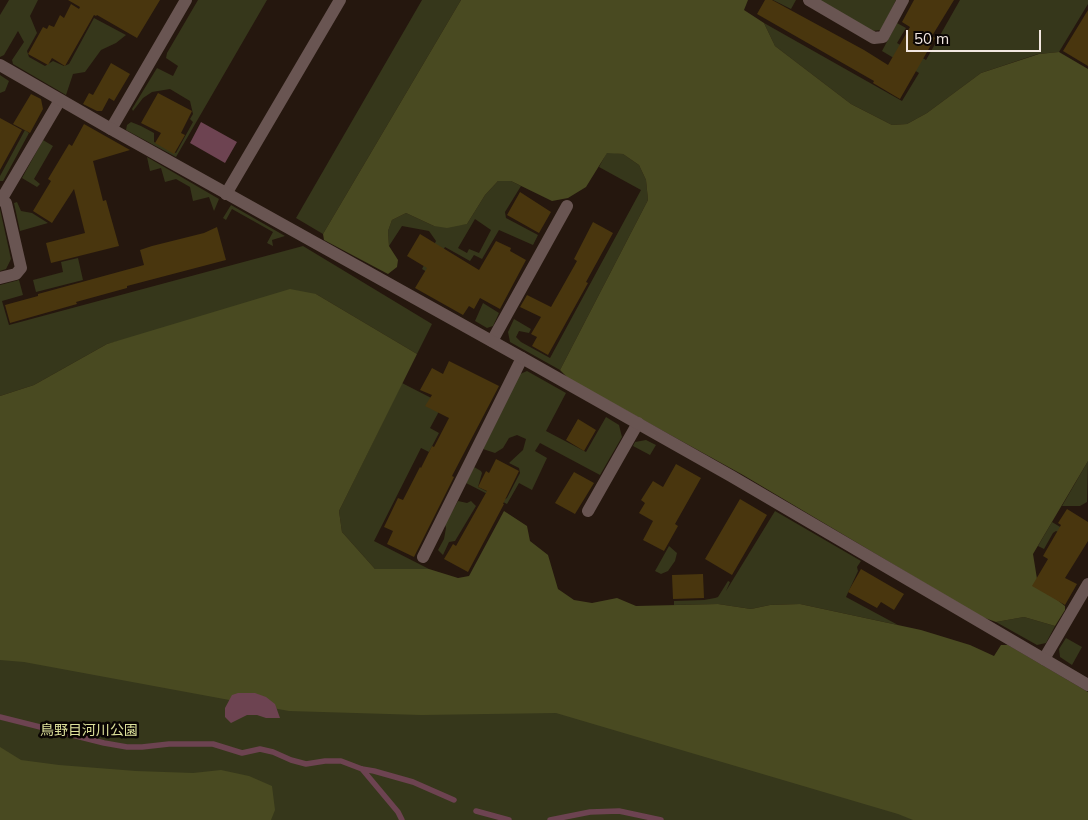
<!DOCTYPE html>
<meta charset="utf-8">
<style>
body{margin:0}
#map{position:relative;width:1088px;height:820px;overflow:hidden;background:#25170e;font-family:Mulish,sans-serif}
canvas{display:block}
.scale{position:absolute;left:906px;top:30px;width:135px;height:22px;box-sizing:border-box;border:2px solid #f2e7e1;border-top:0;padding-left:6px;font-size:15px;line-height:18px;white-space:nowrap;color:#f2e7e1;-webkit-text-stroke:4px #0a0503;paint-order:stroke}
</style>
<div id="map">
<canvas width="1088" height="820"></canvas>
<div class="scale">50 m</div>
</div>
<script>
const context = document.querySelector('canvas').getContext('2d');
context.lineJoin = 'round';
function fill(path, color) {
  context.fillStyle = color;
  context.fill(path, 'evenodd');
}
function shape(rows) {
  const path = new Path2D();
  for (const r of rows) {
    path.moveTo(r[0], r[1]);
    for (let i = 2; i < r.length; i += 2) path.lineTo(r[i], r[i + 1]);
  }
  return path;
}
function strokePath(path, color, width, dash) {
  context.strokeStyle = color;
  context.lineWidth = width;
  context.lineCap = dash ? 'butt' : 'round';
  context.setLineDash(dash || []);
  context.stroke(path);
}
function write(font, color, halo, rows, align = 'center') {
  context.font = font + ' Mulish,"Noto Sans JP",sans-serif';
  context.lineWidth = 5;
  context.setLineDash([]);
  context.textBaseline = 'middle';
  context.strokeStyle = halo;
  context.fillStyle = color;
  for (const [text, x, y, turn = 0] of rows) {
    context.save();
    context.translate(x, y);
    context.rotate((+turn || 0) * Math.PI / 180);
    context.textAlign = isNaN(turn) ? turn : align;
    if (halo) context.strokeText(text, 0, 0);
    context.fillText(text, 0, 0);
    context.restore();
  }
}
const green = shape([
 [9,0,38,0,30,16,37,33,27,51,29,57,45,66,53,61,64,66,69,64,94,18,126,35,116,43,101,50,85,72,73,74,66,95,13,64,12,60,24,42,18,31,4,55,0,57,0,15],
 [198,0,267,0,176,157,126,130,127,125,131,122,141,126,154,133,154,142,176,153,193,122,190,119,193,114,190,101,170,89,152,92,143,98,133,111,132,109,157,68,173,76,178,66,166,58,167,53],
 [422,0,461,0,323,234,296,218],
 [773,0,796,0,791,9],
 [817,0,896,0,881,30,872,31],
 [960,0,1088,0,1088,4,1059,52,1038,54,981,73,927,113,907,124,892,125,851,104,775,46,764,23,902,101,919,73,882,51,897,23,906,28,897,43,926,60],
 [0,75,9,81,5,91,0,93],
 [25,130,29,133,3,181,0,181,0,176],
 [43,140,53,146,34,179,40,184,37,187,22,178],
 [607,152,623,154,639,165,646,180,648,200,560,370,510,342,508,332,514,319,531,329,529,333,519,331,516,337,521,342,550,358,641,190,599,167],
 [147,157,219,199,214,211,209,197,193,201,190,187,176,179,165,182,161,168,150,171],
 [498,181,511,181,521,186,505,212,506,218,538,235,533,245,499,230,482,259,474,255,470,261,445,247,438,259,439,279,422,269,436,241,429,231,402,226,389,246,388,231,392,220,406,213,434,226,467,224,485,195],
 [475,219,491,230,479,253,469,249,467,253,458,248],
 [17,202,21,211,32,213,48,223,20,231,14,203],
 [231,205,285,236,272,240,273,246,267,243,273,232,232,209,226,220,223,218],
 [0,209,11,259,6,269,0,271],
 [303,246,432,324,417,354,316,294,107,344,34,385,0,396,0,285,19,280,23,295,2,301,9,325],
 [78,258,83,280,36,292,33,280,63,272,61,262],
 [483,303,499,313,493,326,487,328,475,321],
 [527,371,566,393,546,431,586,452,606,417,619,425,622,437,600,475,540,443,535,451,547,458,532,490,519,483,507,504,466,483,474,467,481,471,482,473,478,487,504,500,507,498,520,473,519,468,509,463,523,450,526,439,517,435,509,438,503,448,495,453,483,449,520,374],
 [402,383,443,404,430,428,439,433,429,452,421,448,374,541,429,569,375,569,342,532,339,511],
 [646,440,656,445,650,455,633,446,635,442],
 [1088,461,1087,502,1080,506,1062,506],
 [458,501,467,503,471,501,476,506,455,541,449,542,443,555,438,550,444,539,446,528,445,524],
 [775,511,861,561,857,567,858,571,846,597,898,625,800,604,770,605,751,609,718,604,674,605,674,601,704,600,715,598,718,597,728,581,730,582,726,591],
 [1052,522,1085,542,1082,543,1056,531,1053,533,1044,549,1038,546],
 [669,546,677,553,675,561,668,571,661,574,655,571],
 [1024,617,1055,626,1046,643,1037,645,996,622],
 [1066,638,1082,647,1072,665,1060,657,1059,649],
 [0,640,567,704,935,820,0,820]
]);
const forest = shape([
 [461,0,748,0,744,10,764,23,775,46,851,104,892,125,907,124,927,113,981,73,1039,54,1059,52,1088,69,1088,461,1033,554,1038,585,1065,606,1065,610,1055,626,1024,617,996,622,982,617,743,475,569,379,560,370,648,200,646,180,639,165,623,154,607,153,586,187,568,198,552,201,511,181,498,181,485,195,467,224,447,228,434,226,406,213,392,220,388,231,389,246,398,260,397,267,388,274,324,240,323,234],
 [290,289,316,294,417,354,339,511,342,532,375,569,429,569,458,578,469,576,504,511,527,526,530,541,548,555,558,589,574,600,592,603,617,598,636,606,718,604,751,609,770,605,800,604,921,630,970,645,994,656,1001,645,1008,645,1088,692,1088,820,913,820,898,814,556,713,421,715,289,711,24,662,0,660,0,396,34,385,107,344],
 [0,747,21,760,59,765,136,771,193,773,221,770,249,776,272,786,275,810,271,820,0,820]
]);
const water = shape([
 [201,122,237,142,225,163,190,143],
 [238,693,255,693,266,697,275,704,280,718,266,718,257,715,247,715,231,723,225,717,225,708,232,695]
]);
const stream = shape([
 [0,717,104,743,127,747,142,747,169,744,213,744,242,753,260,749,273,752,291,760,306,764,325,761,341,761,362,769,374,771,413,782,454,800],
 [362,769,398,812,402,820],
 [476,811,509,820],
 [550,820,590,812,619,811,661,820]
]);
const building = shape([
 [68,0,160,0,137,38,97,15,96,16,94,15,65,66,52,58,48,65,28,54,43,27,47,29,49,25,54,27,60,15,64,18,71,4,79,9,80,7],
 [765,0,772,0,864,50,888,65,910,27,902,22,914,0,954,0,932,36,935,38,900,99,873,83,874,81,757,14],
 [1088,10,1088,66,1063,51],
 [111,63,130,74,114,101,109,98,102,111,97,111,83,104,89,93,93,95],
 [158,93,192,111,181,133,185,135,174,154,155,143,161,133,141,123],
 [31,94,41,99,43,109,30,133,13,124],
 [0,118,22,130,0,170],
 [84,124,130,150,93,161,103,201,106,200,119,246,51,263,46,243,85,233,74,189,52,223,33,211,51,181,48,179,69,144,72,146],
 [520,192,551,212,539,233,507,215],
 [593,222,613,233,586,282,588,283,548,355,532,346,537,337,531,334,541,317,520,307,527,295,551,307,577,261,574,259],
 [217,227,226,260,127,286,127,288,76,302,77,304,10,323,5,305,38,296,38,294,144,265,140,250,152,246,204,233],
 [420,234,479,270,496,241,511,248,510,251,526,260,500,309,480,298,474,309,469,306,463,315,415,288,427,268,407,256],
 [449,361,499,386,452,476,454,477,414,557,387,544,393,531,384,527,398,498,403,500,420,467,421,468,432,446,434,447,449,418,425,406,432,395,420,390,432,368,443,374],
 [578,419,596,430,584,451,566,440],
 [496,459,519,471,503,504,504,504,468,572,444,559,453,544,456,546,487,491,478,487,486,471,489,473],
 [676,464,701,478,675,524,678,526,664,551,643,540,653,521,639,513,645,503,641,500,653,481,663,487],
 [574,472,594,483,575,514,555,503],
 [740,499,767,515,732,575,705,559],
 [1067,509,1088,522,1088,541,1065,578,1077,584,1065,605,1032,586,1048,559,1043,556,1061,525,1058,523],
 [861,569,904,594,894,610,881,602,877,608,848,592],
 [703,574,704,598,673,599,672,575]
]);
const minor = shape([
 [809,0,874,38,883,37,903,0],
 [111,129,186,0],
 [226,194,340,0],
 [0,199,6,203,21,268,16,274,0,278],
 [1,200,60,100],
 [492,341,567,206],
 [588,511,638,423],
 [423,557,522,358],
 [1044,659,1088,584]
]);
const tertiary = shape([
 [0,65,111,129,522,358,731,476,1088,685]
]);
const parkNames = [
 ["鳥野目河川公園",89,731]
];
fill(green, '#36371b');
fill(forest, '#494a21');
fill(water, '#6d4351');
strokePath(stream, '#6d4351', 5.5);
fill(building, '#49360e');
strokePath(minor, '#695552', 12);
strokePath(tertiary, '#695552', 12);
write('14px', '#dee19b', '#0a0503', parkNames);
</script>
